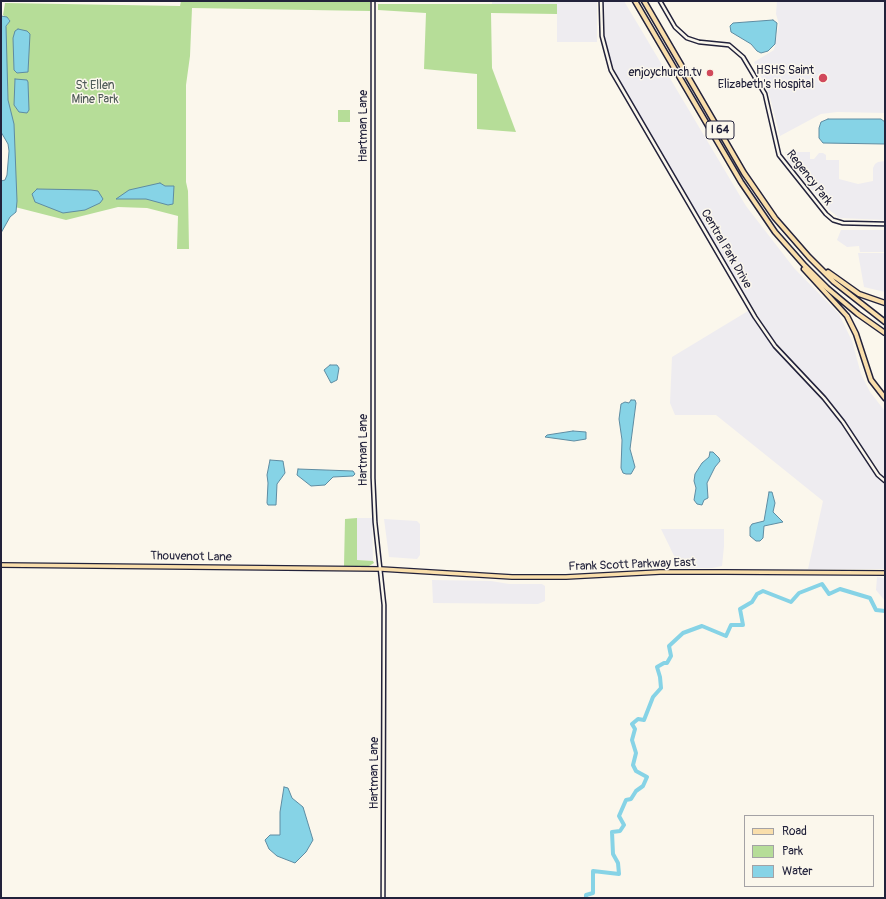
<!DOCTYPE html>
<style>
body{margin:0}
#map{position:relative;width:886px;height:899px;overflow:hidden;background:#fbf7ec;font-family:Pangolin,sans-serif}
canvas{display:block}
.frame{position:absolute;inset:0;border:2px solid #22223b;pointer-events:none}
.legend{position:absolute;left:744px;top:815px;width:130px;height:72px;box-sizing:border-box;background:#fbf7ec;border:1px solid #a4a2a5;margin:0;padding:5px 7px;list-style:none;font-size:12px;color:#22223b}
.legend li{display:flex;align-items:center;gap:8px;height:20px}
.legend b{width:20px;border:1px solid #a4a2a5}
</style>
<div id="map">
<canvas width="886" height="899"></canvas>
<div class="frame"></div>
<ul class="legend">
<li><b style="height:5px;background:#f9deab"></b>Road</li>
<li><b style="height:11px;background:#b6dd98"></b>Park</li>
<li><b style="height:11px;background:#86d3e6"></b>Water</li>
</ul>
</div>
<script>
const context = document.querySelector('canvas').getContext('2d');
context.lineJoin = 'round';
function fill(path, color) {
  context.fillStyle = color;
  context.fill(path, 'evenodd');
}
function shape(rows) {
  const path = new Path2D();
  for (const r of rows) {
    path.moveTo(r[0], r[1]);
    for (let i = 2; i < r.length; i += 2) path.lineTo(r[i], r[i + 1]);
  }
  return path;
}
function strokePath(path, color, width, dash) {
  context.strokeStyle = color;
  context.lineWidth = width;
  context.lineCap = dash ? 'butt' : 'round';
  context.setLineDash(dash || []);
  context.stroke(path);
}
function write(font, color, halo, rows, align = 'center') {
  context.font = font + ' Pangolin,sans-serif';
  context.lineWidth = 3;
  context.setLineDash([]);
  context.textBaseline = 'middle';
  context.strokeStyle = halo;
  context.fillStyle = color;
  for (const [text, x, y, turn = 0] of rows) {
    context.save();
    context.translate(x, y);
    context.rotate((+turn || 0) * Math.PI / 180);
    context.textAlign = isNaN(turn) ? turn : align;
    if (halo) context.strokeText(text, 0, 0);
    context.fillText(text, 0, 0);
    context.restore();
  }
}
const built = shape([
 [492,1,597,1,597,42,557,42,557,5,492,5],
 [604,1,624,1,746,206,794,268,839,314,852,341,861,374,870,392,885,411,885,479,835,408,770,336,727,264,616,74,605,44],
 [777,1,885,1,885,113,837,112,821,114,780,136,769,94,754,62,774,50,779,24,776,14],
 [785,152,810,152,810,159,814,159,819,153,823,153,826,155,826,160,839,160,839,179,858,184,873,181,873,168,875,164,878,162,885,161,885,220,839,218,827,208,788,161],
 [841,230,885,230,885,252,860,252,859,246,847,247,837,240],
 [858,253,885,253,885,292,864,287],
 [748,311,775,349,814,390,834,414,875,474,885,485,885,569,808,569,823,501,716,415,675,415,670,403,672,357],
 [357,518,372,518,373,561,357,560],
 [384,519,417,521,420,524,420,555,417,559,389,557],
 [661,529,724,529,724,546,722,566,712,568,680,568],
 [877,577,885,578,885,601,876,590],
 [432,580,491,581,509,584,542,584,545,586,545,601,538,604,433,603]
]);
const green = shape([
 [181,1,370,1,370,11,192,8,190,56,186,85,186,182,188,191,189,249,177,249,178,216,147,208,118,207,66,220,15,207,6,70,6,27,10,20,3,15,5,3,180,6],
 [378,4,557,4,557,14,491,13,492,68,516,132,477,129,477,74,424,69,426,13,378,10],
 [338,110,350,110,350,122,338,122],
 [357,518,357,560,373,561,374,563,369,566,344,566,345,519]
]);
const water = shape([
 [1,16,7,17,10,21,6,26,8,100,14,124,17,201,16,212,10,217,1,233,1,181,5,180,7,175,9,151,8,144,1,132,1,16],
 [773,20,777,23,775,44,768,51,761,53,757,51,751,44,731,32,730,26,733,23,773,20],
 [18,29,27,31,30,34,28,72,17,73,14,70,13,38,15,31,18,29],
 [15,79,27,80,28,82,29,110,27,113,19,112,14,105,15,79],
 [828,119,881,119,885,122,885,144,823,143,819,138,819,128,821,122,828,119],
 [160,183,165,186,174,186,173,204,168,205,146,199,116,199,129,190,160,183],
 [37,189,91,190,98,191,103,199,100,203,85,210,63,213,35,202,32,194,37,189],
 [330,365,337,365,339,368,337,380,331,383,324,370,330,365],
 [631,400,635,400,636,403,630,449,635,467,631,474,626,474,623,473,621,468,622,440,619,419,621,404,625,402,629,403,631,400],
 [573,431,586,432,586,439,574,441,545,437,547,435,573,431],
 [710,452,713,452,719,458,720,461,715,467,707,483,708,498,704,500,702,505,697,504,694,500,696,488,694,481,695,474,702,463,709,457,710,452],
 [270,460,283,461,285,473,277,484,276,505,268,505,267,503,268,483,267,475,270,460],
 [298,469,353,471,355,474,353,476,333,477,325,485,311,486,297,475,298,469],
 [769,492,772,492,775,503,773,512,783,522,764,526,763,538,760,541,756,541,750,536,750,527,752,524,764,521,769,492],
 [284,787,288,788,292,798,303,807,313,840,306,852,295,863,277,856,269,849,265,840,270,835,280,835,280,812,284,787]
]);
const river = shape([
 [586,898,586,895,593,893,593,871,619,874,618,863,613,854,612,832,620,831,624,825,619,816,626,800,631,799,636,791,643,786,647,777,636,771,633,765,636,753,632,740,635,729,632,724,638,719,644,720,653,697,661,688,660,677,657,667,664,663,667,663,671,656,669,646,683,633,702,626,726,636,731,625,743,625,740,609,752,602,757,594,763,591,791,602,799,593,822,584,829,594,840,589,870,598,876,610,885,611]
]);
const minor = shape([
 [373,1,373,478,375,522,384,605,383,898],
 [601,1,602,36,611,70,755,317,775,346,824,398,843,422,878,475,885,481],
 [660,1,675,27,687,38,699,42,729,45,743,57,765,94,779,155,826,214,833,220,843,223,885,224]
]);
const major = shape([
 [1,565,381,569,512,577,566,577,660,572,725,572,885,573]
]);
const highway = shape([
 [635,1,741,182,775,232,805,266,827,288,858,314,885,333],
 [644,1,744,173,775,218,809,257,834,282,885,322],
 [804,269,847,316,856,334,871,380,885,398],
 [828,272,859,294,885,303]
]);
const markers = [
 [710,73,4,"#d1495b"],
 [823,78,5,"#d1495b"]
];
const shields = [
 [720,130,28]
];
const shieldNames = [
 ["I 64",720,130]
];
const poiNames = [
 ["HSHS Saint",814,71],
 ["Elizabeth's Hospital",814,85],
 ["enjoychurch.tv",702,73]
];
const parkNames = [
 ["St Ellen",95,86],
 ["Mine Park",95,100]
];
const streetNames = [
 ["Hartman Lane",364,126,-90],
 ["Regency Park",809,178,52],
 ["Central Park Drive",726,249,60],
 ["Hartman Lane",364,450,-90],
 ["Thouvenot Lane",191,557,1],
 ["Frank Scott Parkway East",632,565,-2],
 ["Hartman Lane",375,773,-90]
];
fill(built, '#eeecf0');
fill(green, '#b6dd98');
fill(water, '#86d3e6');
strokePath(water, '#5e8ca2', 1);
strokePath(river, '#86d3e6', 4);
strokePath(minor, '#22223b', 5.5);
strokePath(major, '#22223b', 6);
strokePath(highway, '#22223b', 7);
strokePath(minor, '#fbf7ec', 2.5);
strokePath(major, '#f9deab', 3.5);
strokePath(highway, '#f9deab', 4);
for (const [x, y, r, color] of markers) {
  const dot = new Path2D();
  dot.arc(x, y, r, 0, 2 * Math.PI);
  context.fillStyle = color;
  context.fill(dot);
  strokePath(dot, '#fbf7ec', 1.5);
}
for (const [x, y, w] of shields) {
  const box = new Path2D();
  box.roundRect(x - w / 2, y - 9, w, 18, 3);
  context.fillStyle = '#fbf7ec';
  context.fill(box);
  strokePath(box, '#22223b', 1);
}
write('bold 11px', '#22223b', null, shieldNames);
write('12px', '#22223b', '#fbf7ec', poiNames, 'right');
write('12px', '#4e5a57', '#fbf7ec', parkNames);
write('12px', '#22223b', '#fbf7ec', streetNames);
</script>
